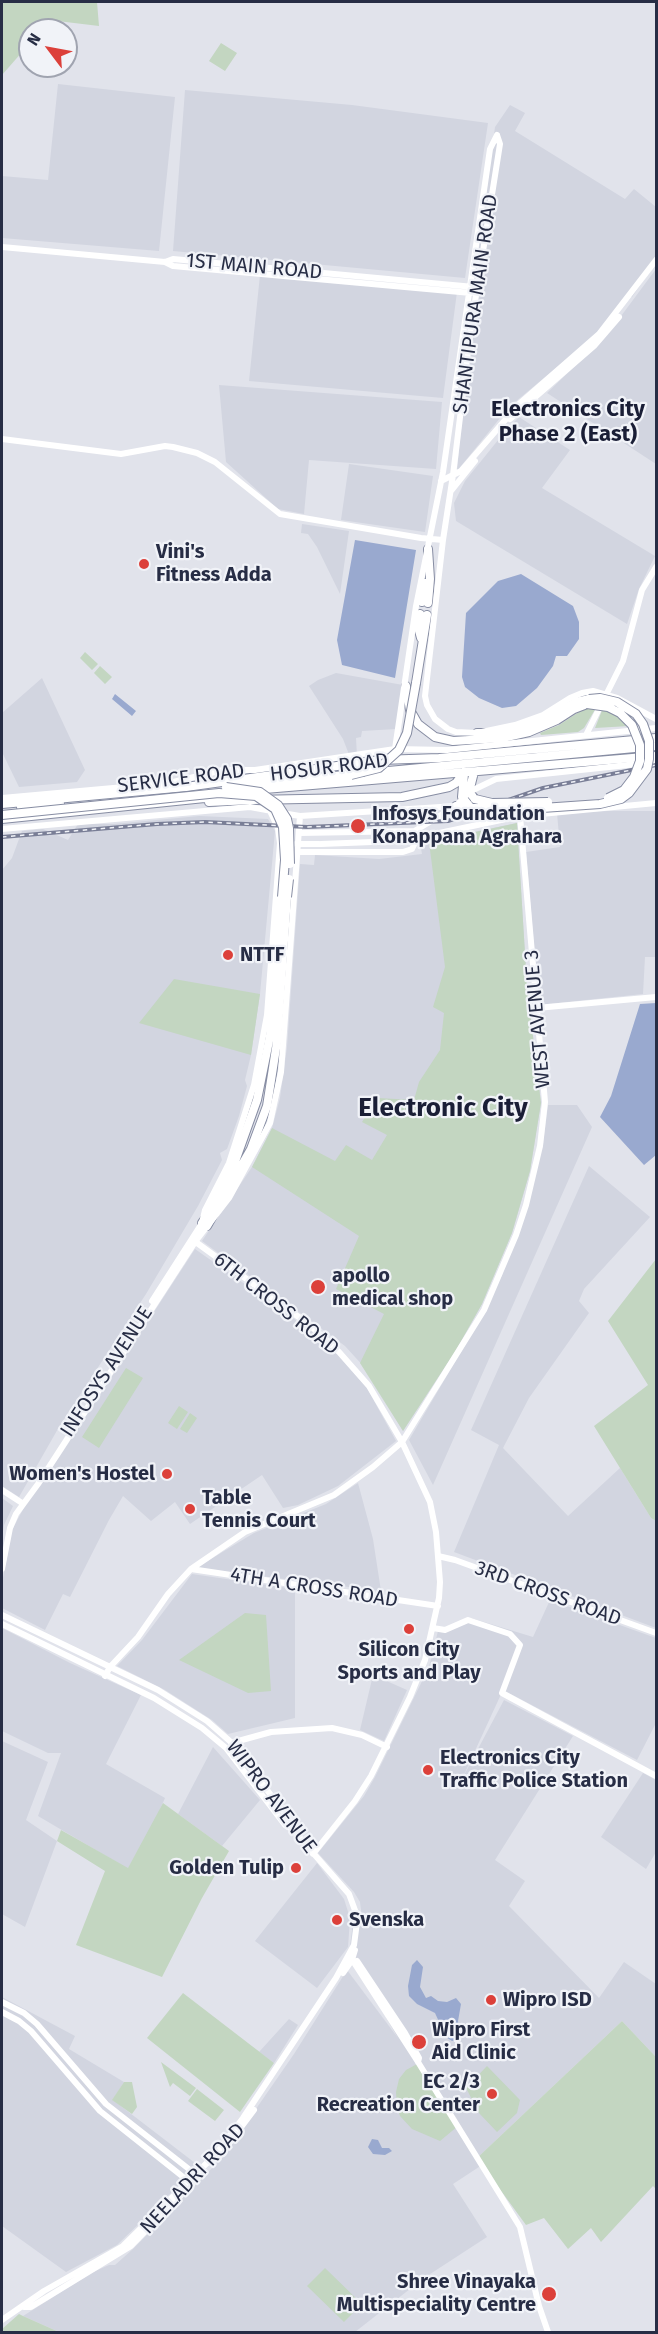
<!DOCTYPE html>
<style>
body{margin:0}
#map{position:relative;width:658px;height:2334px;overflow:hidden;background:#e1e3eb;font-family:"Fira Sans",sans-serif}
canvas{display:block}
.frame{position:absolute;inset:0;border:3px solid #272d45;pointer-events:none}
.north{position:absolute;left:18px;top:18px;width:60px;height:60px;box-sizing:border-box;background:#f1f3f8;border:2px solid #a0a4b0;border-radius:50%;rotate:302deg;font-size:16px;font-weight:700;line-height:24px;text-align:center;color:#272d45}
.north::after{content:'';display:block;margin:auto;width:21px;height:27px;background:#dc403a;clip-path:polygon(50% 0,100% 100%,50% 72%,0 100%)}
</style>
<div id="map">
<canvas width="658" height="2334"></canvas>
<div class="frame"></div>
<div class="north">N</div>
</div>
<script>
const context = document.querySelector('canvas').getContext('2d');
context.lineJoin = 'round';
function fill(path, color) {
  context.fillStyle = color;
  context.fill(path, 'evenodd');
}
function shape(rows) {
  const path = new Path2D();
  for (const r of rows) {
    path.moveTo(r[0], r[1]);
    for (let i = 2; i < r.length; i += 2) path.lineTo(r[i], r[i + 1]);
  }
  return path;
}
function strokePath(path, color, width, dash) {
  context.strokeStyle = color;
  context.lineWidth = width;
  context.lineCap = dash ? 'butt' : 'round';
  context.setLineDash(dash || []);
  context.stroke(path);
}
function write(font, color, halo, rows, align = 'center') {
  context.font = font + ' "Fira Sans",sans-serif';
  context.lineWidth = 4.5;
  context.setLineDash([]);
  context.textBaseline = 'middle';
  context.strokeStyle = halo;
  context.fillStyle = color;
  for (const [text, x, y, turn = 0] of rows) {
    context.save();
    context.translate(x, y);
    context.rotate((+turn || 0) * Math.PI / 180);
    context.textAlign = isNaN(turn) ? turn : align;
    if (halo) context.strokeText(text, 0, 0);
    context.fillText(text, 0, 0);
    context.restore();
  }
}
const built = shape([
 [58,84,175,97,159,251,2,238,2,176,48,180],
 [185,90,352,105,488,123,465,278,173,251],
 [510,105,525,113,515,131,625,199,634,189,656,207,656,263,632,297,628,297,591,339,509,407,457,471,477,262,495,127],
 [656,269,656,464,547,393,607,335],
 [260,275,457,292,443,398,249,381],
 [219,385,442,402,436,469,309,460,304,514,278,509,226,462],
 [519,417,570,450,542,488,655,556,639,589,627,624,456,521,454,503,465,481,507,429],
 [349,464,433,476,425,532,341,520],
 [302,524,349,531,340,594,317,547,308,534,301,533],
 [336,673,403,685,396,729,362,731,361,737,356,738,357,756,350,757,343,739,309,686,318,680],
 [42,678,85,770,77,782,19,787,2,752,2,713],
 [608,811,656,811,656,950,655,957,645,957,643,994,539,1005,526,852,560,847,557,813],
 [199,816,268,819,275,831,260,994,251,1055,245,1080,247,1086,239,1116,227,1149,220,1153,222,1160,198,1206,146,1294,59,1427,19,1497,2,1486,2,870,12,858,22,831,43,829,68,840,78,824,114,824],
 [517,823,527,986,541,1103,530,1171,512,1233,482,1304,456,1350,403,1431,365,1368,345,1346,202,1241,252,1167,272,1128,280,1098,287,1047,300,864,314,865,315,855,379,859,422,854,420,843],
 [548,1105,577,1105,592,1127,433,1485,409,1440,485,1311,502,1275,543,1145],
 [589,1166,650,1217,584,1289,579,1301,589,1313,529,1398,503,1448,568,1516,620,1468,651,1518,656,1521,656,1628,454,1552,499,1445,471,1430],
 [195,1249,310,1330,338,1354,367,1388,396,1441,338,1486,298,1505,283,1508,262,1475,190,1524,175,1502,151,1521,123,1496,109,1520,70,1597,63,1594,45,1630,2,1608,2,1583,12,1530,27,1502,60,1456],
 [358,1483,373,1539,381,1591,196,1568,254,1533,326,1504],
 [2,1498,13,1506,4,1525,2,1538],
 [192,1574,295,1589,295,1718,228,1734,212,1720,165,1690,117,1666,142,1640],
 [550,1600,656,1638,656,1723,637,1760,503,1690,462,1779,504,1700,573,1736,495,1860,525,1881,509,1906,599,1998,624,1962,656,1984,656,2057,622,2021,477,2158,482,2165,453,2184,487,2237,424,2278,355,2332,59,2332,23,2316,93,2272,109,2265,115,2265,133,2249,222,2158,294,2054,347,1970,398,2038,349,1954,353,1923,363,1925,360,1902,354,1892,318,1853,364,1796,375,1777,429,1667,438,1631,471,1618,533,1637],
 [2,1628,70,1663,141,1695,106,1764,165,1798,155,1821,128,1869,38,1816,61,1753,48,1753,2,1731],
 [373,1675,407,1690,384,1741,360,1730],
 [2,1741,48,1762,26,1820,57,1841,25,1927,2,1914],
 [213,1747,260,1800,222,1846,178,1814],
 [643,1773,656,1780,656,1852,646,1869,601,1837],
 [317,1863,344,1899,350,1918,348,1947,317,1988,255,1941],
 [2,1997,75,2036,69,2049,124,2082,113,2100,199,2166,117,2245,66,2272,2,2226],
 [289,2019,298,2025,274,2063,259,2052]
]);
const green = shape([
 [2,2,97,2,99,26,41,19,45,25,41,30,30,30,30,43,2,75],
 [221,43,237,53,225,71,209,61],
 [85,652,98,664,92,670,80,658],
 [100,666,112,677,105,684,94,673],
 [591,707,596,708,584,728,578,732,541,735,540,733,559,725,585,708],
 [603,708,614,713,629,726,595,728],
 [517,823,527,986,541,1103,530,1171,512,1233,482,1304,456,1350,403,1431,360,1363,384,1314,336,1289,359,1236,252,1167,272,1128,335,1161,346,1145,372,1160,387,1135,362,1122,378,1098,414,1100,419,1082,440,1050,444,1013,433,1007,445,967,429,842],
 [174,979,260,994,251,1055,139,1023],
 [656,1259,656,1521,651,1518,594,1426,648,1385,608,1321],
 [126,1368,143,1378,99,1448,82,1437],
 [179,1406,188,1412,177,1429,168,1423],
 [190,1413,197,1418,187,1433,180,1429],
 [245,1613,266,1615,271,1691,248,1693,179,1660],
 [163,1803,229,1851,202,1898,162,1977,76,1945,105,1871,57,1841,61,1830,128,1868],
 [183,1993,274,2063,240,2112,147,2038],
 [622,2021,656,2057,656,2189,653,2186,601,2242,591,2228,568,2249,544,2218,526,2225,477,2158],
 [161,2062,196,2088,190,2096,173,2083,170,2087],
 [419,2063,458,2126,440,2141,412,2129,400,2116,397,2108,396,2092,399,2079,406,2070],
 [487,2066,520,2100,517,2113,497,2132,479,2113,466,2088],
 [124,2082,132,2082,137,2107,132,2114,112,2100],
 [197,2089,224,2110,215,2121,188,2101],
 [325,2268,362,2304,344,2322,307,2286],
 [19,2314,23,2316,59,2332,2,2332,2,2329]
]);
const water = shape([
 [355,540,416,550,395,678,342,665,337,640],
 [521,574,573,606,579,622,579,639,567,656,556,656,553,666,537,688,516,706,502,708,479,698,465,687,462,677,466,613,498,581],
 [115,694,136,711,132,716,112,699],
 [656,1003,656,1155,644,1165,600,1117,611,1096,640,1004],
 [417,1960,423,1967,420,1987,426,1998,431,1996,438,2001,447,2002,456,1998,461,2004,458,2021,460,2034,458,2040,452,2041,446,2037,435,2013,417,2004,409,1996,408,1986,412,1965],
 [372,2139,378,2140,382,2148,389,2148,392,2151,385,2155,373,2154,368,2147]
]);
const secondary = shape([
 [497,135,500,144,471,327,453,475,443,540,425,696,427,705,435,719,448,729,456,732,477,733,515,725,543,715,570,698,582,693,593,691,617,698,656,719],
 [2,247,165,262,173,259,474,287],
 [165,262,173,266,471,293],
 [510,419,594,346,619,317],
 [2,439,121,454,165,446,173,447,197,453,215,462,280,514,421,538,443,540],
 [441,481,461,471,519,404,599,334,656,260],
 [451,491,475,461],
 [586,735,623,661,642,590,656,567],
 [395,749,416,606,443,472,490,149,497,135],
 [2,798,169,783,223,770,255,770,395,749,447,750,656,728],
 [282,813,300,816,456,806],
 [2,829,250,807,272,811],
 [299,833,414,831],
 [296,844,319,844],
 [321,844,398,841,456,806,469,792,496,779,656,762],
 [298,852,403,852,412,849,417,839,425,836,520,816,656,803],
 [537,1008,656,997],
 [193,1240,311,1326,339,1352,369,1386,402,1442,430,1502,436,1532,440,1582,439,1598,425,1660,410,1697,371,1776,355,1801,313,1854],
 [152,1301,202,1223,205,1210,229,1163,254,1085,267,1015,280,843,278,828,270,811],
 [2,1490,22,1503],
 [438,1556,455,1560,656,1633],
 [2,1569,10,1528,16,1514,38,1484,195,1242,229,1198,270,1123,281,1072,300,816],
 [191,1569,438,1606],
 [2,1615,158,1690,207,1721,232,1743,291,1822,293,1830,349,1894,356,1913,357,1922,354,1945,336,1978,243,2118,216,2154,123,2246,44,2291,2,2320],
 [2,1624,154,1698,202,1728,226,1748,285,1825,293,1830],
 [433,1628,445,1630,468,1620,510,1634,520,1645,502,1693,656,1776],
 [105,1676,110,1667,138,1637,168,1594,191,1569,245,1532,334,1495,373,1467,402,1442,484,1310,516,1235,526,1205,540,1146,545,1102,520,816],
 [231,1743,271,1732,332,1728,362,1735,387,1747],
 [351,1958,418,2062,520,2227,539,2306,548,2332],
 [357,1961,405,2033,419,2058,418,2062],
 [343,1973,352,1960,355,1950],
 [2,2002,24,2013,37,2024,106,2104,199,2177],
 [2,2012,19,2021,31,2031,100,2111,192,2184],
 [221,2154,254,2110],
 [24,2307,31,2307,131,2246,180,2196]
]);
const highway = shape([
 [422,602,425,583],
 [428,603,430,579,428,549],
 [420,614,418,627,421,638],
 [416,683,427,615],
 [406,686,410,710,418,724,435,737,453,741,502,738,529,732,557,720,574,709,587,704],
 [477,733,495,733,521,729,539,723,576,702,585,700],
 [474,772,469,792,475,799],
 [367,773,656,746],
 [464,774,462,797,471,808],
 [233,786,355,774],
 [253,790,656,756],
 [209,802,252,800,402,797,449,787,456,783,464,772],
 [2,804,186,787,380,760,439,758,656,738],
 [456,806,473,808],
 [21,807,60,803],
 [2,819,224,796],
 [202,1223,210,1212,232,1170,257,1100,270,1036,282,897],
 [207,1226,251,1149,267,1106,277,1042,287,897]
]);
const rail = shape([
 [2,837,157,824,205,822,307,827,448,821,543,788,656,765]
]);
const highwayBridge = shape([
 [587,704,608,707,620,713,632,725,640,745,640,761,634,777,624,790,608,798],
 [351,775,379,768,399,750,407,733,416,683],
 [226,787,260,792,278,805,287,819,289,828,290,864],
 [475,799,492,803,548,802],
 [474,808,528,809,600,804,621,799,629,793,647,769,649,759,649,741,643,724,636,714,617,702,600,698,589,699],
 [2,815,219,793,256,796,275,809,283,827,285,860,282,897],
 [287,897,289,879]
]);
const markers = [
 [144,564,6,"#dc403a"],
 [358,826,8,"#dc403a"],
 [228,955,6,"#dc403a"],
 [318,1287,8,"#dc403a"],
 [167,1474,6,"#dc403a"],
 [190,1509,6,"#dc403a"],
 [409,1629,6,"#dc403a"],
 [428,1770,6,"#dc403a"],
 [296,1868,6,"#dc403a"],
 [337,1920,6,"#dc403a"],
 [491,2000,6,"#dc403a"],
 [419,2042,8,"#dc403a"],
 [492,2094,6,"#dc403a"],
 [549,2294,8,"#dc403a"]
];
const streetNames = [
 ["1ST MAIN ROAD",254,267,5],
 ["SHANTIPURA MAIN ROAD",476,304,-82],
 ["HOSUR ROAD",329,768,-7],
 ["SERVICE ROAD",181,779,-7],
 ["WEST AVENUE 3",538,1019,-95],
 ["6TH CROSS ROAD",276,1304,38],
 ["INFOSYS AVENUE",107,1372,-57],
 ["4TH A CROSS ROAD",314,1588,9],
 ["3RD CROSS ROAD",548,1594,20],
 ["WIPRO AVENUE",271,1797,53],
 ["NEELADRI ROAD",193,2179,-47]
];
const poiNames = [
 ["Vini's",156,552],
 ["Fitness Adda",156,575],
 ["Infosys Foundation",372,814],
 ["Konappana Agrahara",372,837],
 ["NTTF",240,955],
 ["apollo",332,1276],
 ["medical shop",332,1299],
 ["Women's Hostel",155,1474,"right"],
 ["Table",202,1498],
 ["Tennis Court",202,1521],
 ["Silicon City",409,1650,"center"],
 ["Sports and Play",409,1673,"center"],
 ["Electronics City",440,1758],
 ["Traffic Police Station",440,1781],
 ["Golden Tulip",284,1868,"right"],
 ["Svenska",349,1920],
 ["Wipro ISD",503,2000],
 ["Wipro First",432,2030],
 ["Aid Clinic",432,2053],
 ["EC 2/3",480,2082,"right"],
 ["Recreation Center",480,2105,"right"],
 ["Shree Vinayaka",536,2282,"right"],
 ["Multispeciality Centre",536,2305,"right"]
];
const quarterNames = [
 ["Electronics City",568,410],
 ["Phase 2 (East)",568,435]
];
const districtNames = [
 ["Electronic City",443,1109]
];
fill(built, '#d2d5e0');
fill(green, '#c3d6c1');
fill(water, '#99a9cf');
strokePath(highway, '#878da3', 10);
strokePath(secondary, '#fff', 6);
strokePath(highway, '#fff', 8);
strokePath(rail, '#797e96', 4);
strokePath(rail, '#f1f3f8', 1.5, [4.5]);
strokePath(highwayBridge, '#878da3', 10, []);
strokePath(highwayBridge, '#fff', 8);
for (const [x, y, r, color] of markers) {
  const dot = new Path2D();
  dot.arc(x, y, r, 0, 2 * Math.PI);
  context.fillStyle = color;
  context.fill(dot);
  strokePath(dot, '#f1f3f8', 2);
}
write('20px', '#272d45', '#f1f3f8', streetNames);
write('bold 20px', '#272d45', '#f1f3f8', poiNames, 'left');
write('bold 22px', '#1a1e36', '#f1f3f8', quarterNames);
write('bold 26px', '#1a1e36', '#f1f3f8', districtNames);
</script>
